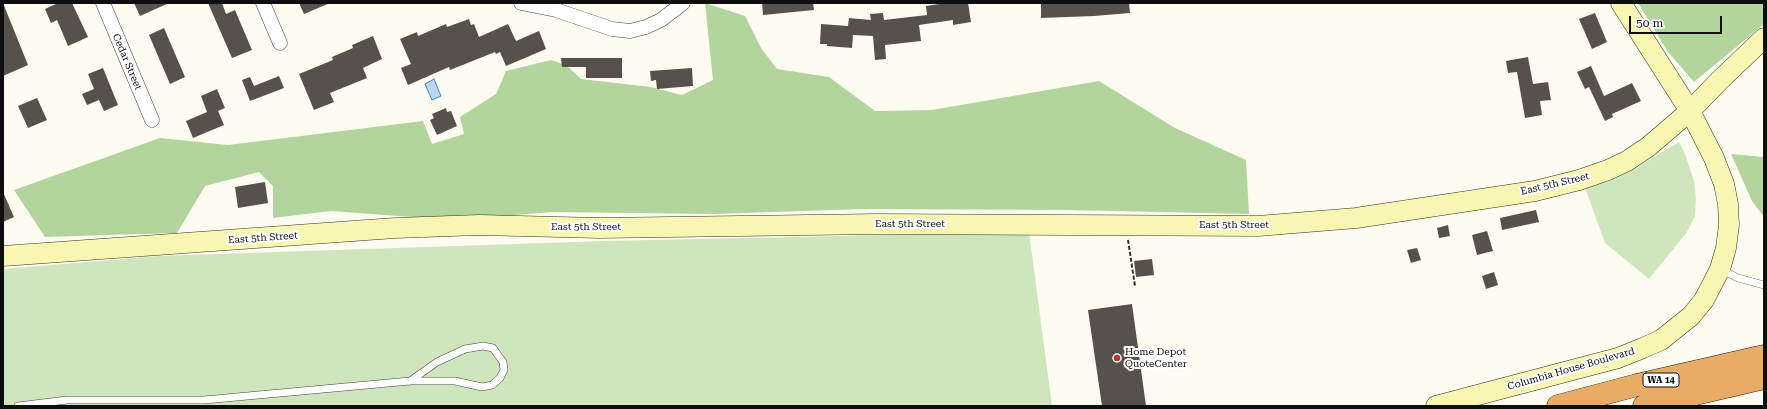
<!DOCTYPE html>
<style>
body{margin:0}
#map{position:relative;width:1767px;height:409px;overflow:hidden;background:#fefcf1;font-family:"Roboto Serif",serif}
canvas{display:block}
.frame{position:absolute;inset:0;border:4px solid #0e0e0e;pointer-events:none}
.scale{position:absolute;left:1629px;top:16px;width:93px;height:18px;box-sizing:border-box;border:2px solid #0e0e0e;border-top:0;padding-left:5px;font-size:12px;line-height:14px;white-space:nowrap;color:#0e0e0e;-webkit-text-stroke:3px #fff;paint-order:stroke}
</style>
<div id="map">
<canvas width="1767" height="409"></canvas>
<div class="frame"></div>
<div class="scale">50 m</div>
</div>
<script>
const context = document.querySelector('canvas').getContext('2d');
context.lineJoin = 'round';
function fill(path, color) {
  context.fillStyle = color;
  context.fill(path, 'evenodd');
}
function shape(rows) {
  const path = new Path2D();
  for (const r of rows) {
    path.moveTo(r[0], r[1]);
    for (let i = 2; i < r.length; i += 2) path.lineTo(r[i], r[i + 1]);
  }
  return path;
}
function strokePath(path, color, width, dash) {
  context.strokeStyle = color;
  context.lineWidth = width;
  context.lineCap = dash ? 'butt' : 'round';
  context.setLineDash(dash || []);
  context.stroke(path);
}
function write(font, color, halo, rows, align = 'center') {
  context.font = font + ' "Roboto Serif",serif';
  context.lineWidth = 4;
  context.setLineDash([]);
  context.textBaseline = 'middle';
  context.strokeStyle = halo;
  context.fillStyle = color;
  for (const [text, x, y, turn = 0] of rows) {
    context.save();
    context.translate(x, y);
    context.rotate((+turn || 0) * Math.PI / 180);
    context.textAlign = isNaN(turn) ? turn : align;
    if (halo) context.strokeText(text, 0, 0);
    context.fillText(text, 0, 0);
    context.restore();
  }
}
const green = shape([
 [1679,142,1685,154,1694,181,1696,199,1695,216,1687,232,1649,279,1605,243,1585,188,1610,181,1631,171],
 [1029,232,1052,406,3,406,3,269,158,256,604,241]
]);
const forest = shape([
 [705,3,745,16,761,48,777,69,829,77,875,111,932,110,1099,81,1175,128,1246,160,1249,214,1065,210,861,209,715,214,553,212,452,220,331,211,273,218,273,186,259,172,205,186,177,233,45,237,14,190,160,138,228,145,423,121,432,144,464,134,460,117,496,94,506,71,551,60,566,65,581,79,651,87,682,95,713,80],
 [1638,3,1764,3,1764,24,1694,82,1668,52],
 [1731,154,1764,157,1764,217,1752,201]
]);
const water = shape([
 [434,79,441,96,432,100,425,84,434,79]
]);
const building = shape([
 [3,3,28,65,3,76],
 [58,3,72,3,88,37,68,46,57,20,51,23,45,9],
 [134,3,169,3,140,16],
 [208,3,222,3,226,14,235,10,252,50,232,58],
 [299,3,330,3,304,14],
 [762,3,813,3,814,10,763,15],
 [946,3,968,3,971,22,953,25,953,20,919,25,921,41,885,45,886,59,875,60,873,36,853,35,852,48,827,46,827,44,820,44,821,24,848,26,849,18,871,20,870,14,883,13,884,20,927,15,926,6],
 [1041,3,1129,3,1130,13,1094,16,1041,18],
 [1595,13,1607,42,1592,49,1579,19],
 [469,19,471,25,474,24,479,37,508,24,516,41,539,31,546,49,506,66,500,52,496,54,495,52,450,70,449,67,408,85,401,68,411,64,400,39,417,32,418,36,446,24,447,27],
 [164,28,185,77,170,84,149,35],
 [373,36,382,59,363,68,367,78,330,93,334,102,314,110,299,74,333,60,332,57,353,48,352,45],
 [1528,57,1533,84,1548,82,1551,100,1540,101,1542,115,1525,118,1517,72,1508,73,1506,61],
 [561,58,622,58,622,78,586,78,586,67,562,67],
 [1591,66,1604,96,1632,83,1641,101,1612,114,1613,117,1605,121,1589,87,1585,89,1577,72],
 [103,68,118,105,104,111,99,100,87,105,82,94,94,89,88,74],
 [692,68,693,86,657,89,656,80,651,81,650,71],
 [279,76,284,88,250,101,242,80,250,77,254,86],
 [217,89,225,108,218,111,224,125,193,138,186,121,207,112,201,96],
 [37,98,47,120,28,128,18,106],
 [446,108,447,112,451,111,457,126,437,135,430,120,434,118,432,114],
 [265,182,268,203,238,208,235,187],
 [3,192,14,217,3,222],
 [1536,210,1539,222,1502,230,1500,218],
 [1448,225,1450,236,1439,238,1437,228],
 [1487,231,1493,251,1477,255,1472,235],
 [1417,248,1421,260,1411,263,1407,250],
 [1152,259,1154,275,1136,277,1134,261],
 [1494,272,1498,285,1486,289,1482,276],
 [1132,304,1146,406,1102,406,1088,310]
]);
const path = shape([
 [1128,240,1135,286]
]);
const lane = shape([
 [1722,270,1738,278,1764,285],
 [18,406,67,400,204,400,410,381,455,381,482,387,492,385,500,378,504,370,503,362,493,348,483,346,465,349,437,362,410,381]
]);
const street = shape([
 [103,3,152,120],
 [263,3,280,43],
 [521,3,556,10,612,29,630,31,646,27,661,20,683,3]
]);
const secondary = shape([
 [3,256,395,228,479,225,600,228,878,224,1258,226,1356,218,1535,191,1579,180,1608,170,1627,161,1648,147,1690,111,1720,80,1764,38],
 [1436,406,1618,358,1643,348,1661,340,1691,316,1704,300,1720,269,1726,248,1729,225,1728,204,1724,184,1714,158,1690,111,1621,3]
]);
const highway = shape([
 [1558,406,1637,385,1764,356],
 [1644,406,1764,378]
]);
const markers = [
 [1117,358,4,"#b33631"]
];
const shields = [
 [1661,380,36]
];
const shieldNames = [
 ["WA 14",1661,380]
];
const streetNames = [
 ["Cedar Street",127,62,67],
 ["East 5th Street",1555,184,-13],
 ["East 5th Street",910,224],
 ["East 5th Street",1234,225],
 ["East 5th Street",586,227],
 ["East 5th Street",263,238,-4],
 ["Columbia House Boulevard",1571,369,-16]
];
const poiNames = [
 ["Home Depot",1125,352],
 ["QuoteCenter",1125,364]
];
fill(green, '#cfe6bd');
fill(forest, '#b2d59d');
fill(water, '#bad8f1');
strokePath(water, '#4786c2', 1);
fill(building, '#56514c');
strokePath(lane, '#414141', 8);
strokePath(street, '#414141', 15);
strokePath(secondary, '#303030', 21);
strokePath(highway, '#1f1f1f', 23);
strokePath(path, '#303030', 2, [4, 2]);
strokePath(lane, '#fff', 7);
strokePath(street, '#fff', 14);
strokePath(secondary, '#f8f6b1', 20);
strokePath(highway, '#e8ac65', 22);
for (const [x, y, r, color] of markers) {
  const dot = new Path2D();
  dot.arc(x, y, r, 0, 2 * Math.PI);
  context.fillStyle = color;
  context.fill(dot);
  strokePath(dot, '#fff', 1.5);
}
for (const [x, y, w] of shields) {
  const box = new Path2D();
  box.roundRect(x - w / 2, y - 7, w, 14, 3);
  context.fillStyle = '#fff';
  context.fill(box);
  strokePath(box, '#0e0e0e', 1);
}
write('bold 9px', '#0e0e0e', null, shieldNames);
write('10px', '#0e0e0e', '#fff', streetNames);
write('10px', '#0e0e0e', '#fff', poiNames, 'left');
</script>
